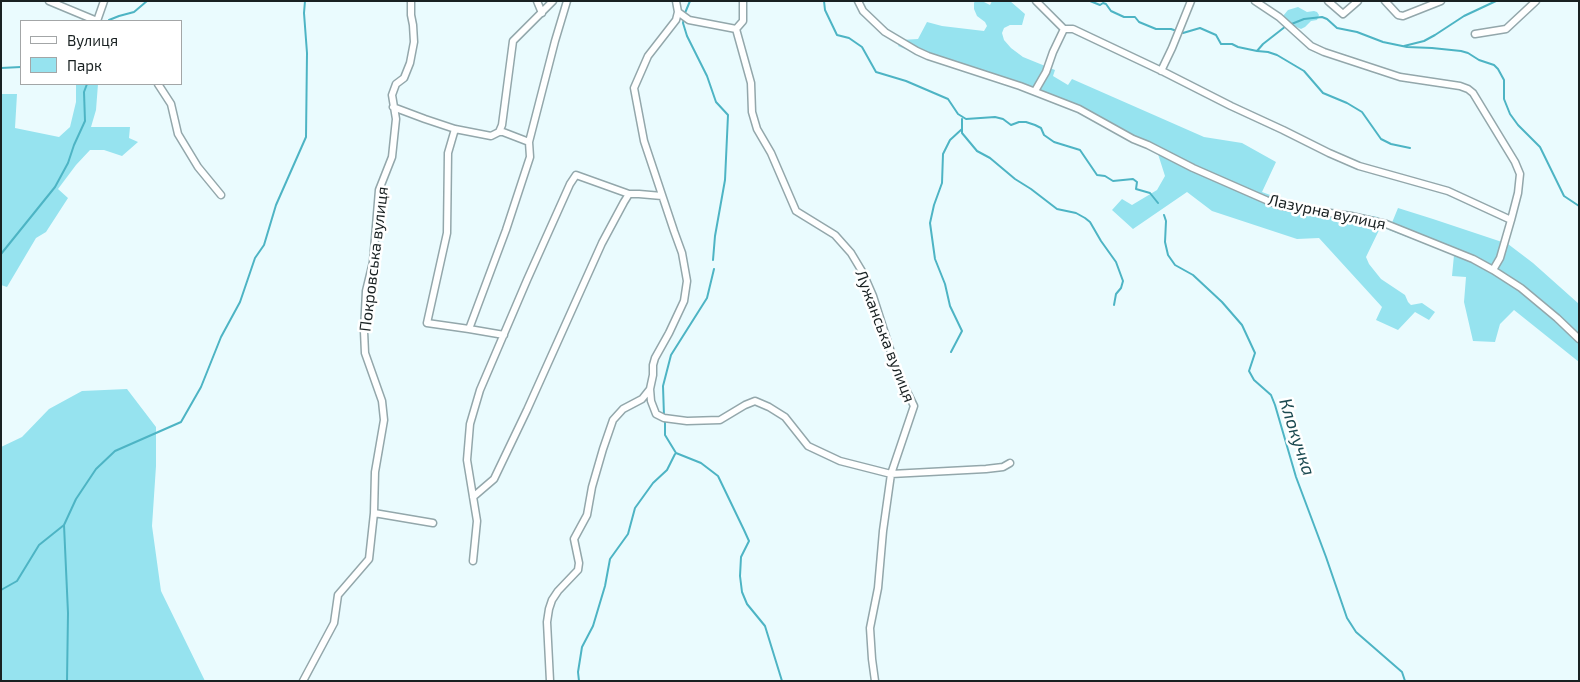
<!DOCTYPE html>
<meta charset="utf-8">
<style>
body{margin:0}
#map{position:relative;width:1580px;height:682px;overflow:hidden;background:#eafbfe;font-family:"Exo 2",sans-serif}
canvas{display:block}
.frame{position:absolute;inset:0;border:2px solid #192122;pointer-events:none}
.legend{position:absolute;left:20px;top:20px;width:162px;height:65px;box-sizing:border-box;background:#fff;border:1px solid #a3a6a7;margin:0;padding:6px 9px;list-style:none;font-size:15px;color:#192122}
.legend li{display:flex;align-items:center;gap:10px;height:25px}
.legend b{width:25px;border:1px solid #a3a6a7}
</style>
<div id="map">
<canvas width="1580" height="682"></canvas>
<div class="frame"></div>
<ul class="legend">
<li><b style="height:6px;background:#fff"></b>Вулиця</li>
<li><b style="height:14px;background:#96e3ef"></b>Парк</li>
</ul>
</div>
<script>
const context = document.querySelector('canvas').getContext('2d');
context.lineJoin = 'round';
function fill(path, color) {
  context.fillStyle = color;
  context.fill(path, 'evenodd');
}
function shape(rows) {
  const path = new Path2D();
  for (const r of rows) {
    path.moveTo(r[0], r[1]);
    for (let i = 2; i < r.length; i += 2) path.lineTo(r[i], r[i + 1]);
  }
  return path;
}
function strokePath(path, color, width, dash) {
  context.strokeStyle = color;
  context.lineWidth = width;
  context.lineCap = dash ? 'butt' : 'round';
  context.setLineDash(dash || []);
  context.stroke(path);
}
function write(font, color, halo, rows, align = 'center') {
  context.font = font + ' "Exo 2",sans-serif';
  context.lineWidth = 5;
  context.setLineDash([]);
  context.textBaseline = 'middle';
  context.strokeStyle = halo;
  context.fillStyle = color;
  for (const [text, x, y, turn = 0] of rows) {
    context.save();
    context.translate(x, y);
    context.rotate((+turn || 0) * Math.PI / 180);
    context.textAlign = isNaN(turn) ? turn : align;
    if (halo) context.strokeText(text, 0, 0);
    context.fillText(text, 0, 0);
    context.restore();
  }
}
const green = shape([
 [975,1,982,1,990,5,992,1,1010,1,1025,14,1022,25,1010,25,1004,28,1002,33,1004,40,1011,48,1023,57,1055,70,1053,76,1068,85,1072,79,1204,137,1242,143,1276,162,1262,192,1289,202,1378,217,1382,224,1366,257,1369,264,1381,279,1405,295,1408,302,1411,305,1422,303,1435,312,1429,320,1415,312,1398,330,1376,320,1382,307,1319,238,1297,239,1212,211,1187,192,1133,229,1112,210,1122,199,1132,205,1157,190,1165,176,1158,154,1062,103,934,61,898,46,901,40,918,39,927,22,942,26,984,31,987,26,985,22,977,16,974,9,974,3],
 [1298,7,1307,12,1314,11,1317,12,1319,15,1317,20,1311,21,1305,27,1301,29,1292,25,1283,16,1288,10],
 [76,84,98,84,96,110,91,127,130,127,129,138,138,142,122,156,104,150,90,150,76,165,58,189,68,198,46,232,36,238,7,287,1,285,1,94,17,94,15,128,59,137,70,127,76,102],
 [1398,208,1433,219,1508,244,1533,263,1579,304,1579,362,1514,310,1500,324,1495,342,1473,341,1464,302,1466,277,1452,276,1454,255,1389,230],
 [127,389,156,427,156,466,152,526,161,591,205,681,1,681,1,447,22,437,49,409,82,391]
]);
const stream = shape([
 [690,1,685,13,683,23,687,36,707,76,716,102,728,115,725,180,715,236,713,260],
 [824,1,825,10,837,35,849,38,862,47,876,72,906,81,948,99,958,114,966,119,995,117,1003,119,1011,125,1019,122,1026,122,1035,125,1041,128,1044,135,1054,142,1080,150,1097,175,1105,176,1113,181,1133,179,1137,182,1136,189,1150,193,1158,203],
 [1090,1,1100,5,1103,3,1106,4,1111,11,1124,17,1135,17,1139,22,1156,29,1171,29,1183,33,1200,28,1216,35,1221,44,1232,44,1238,47,1257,51,1263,44,1286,26],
 [109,20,119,16,134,12,147,1],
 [1289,25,1304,19,1322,17,1327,19,1337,28,1357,32,1383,42,1407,47,1432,48,1461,51,1468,53,1479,60,1494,65,1498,69,1504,80,1504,99,1510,114,1518,125,1540,147,1564,196,1579,206],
 [1404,46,1424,41,1435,35,1464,16,1496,1],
 [1257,51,1268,52,1277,55,1304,71,1323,93,1347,103,1362,112,1381,139,1391,144,1410,148],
 [1,68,21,67],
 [962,129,962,133,977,151,990,158,1015,179,1031,189,1057,209,1076,213,1085,218,1090,222,1101,241,1116,262,1123,281,1121,288,1116,294,1114,305],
 [1164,215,1166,221,1165,242,1168,255,1175,265,1193,275,1222,302,1242,325,1255,353,1249,371,1254,380,1271,395,1275,405,1296,477,1326,557,1347,618,1356,632,1402,672,1405,681],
 [1,254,55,187,68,163,74,145,85,121,84,92,87,84],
 [951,352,962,331,950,306,945,284,935,259,930,223,934,205,942,183,943,154,950,140,962,129,962,119],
 [664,416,663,386,671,355,707,298,714,269],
 [665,421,665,435,676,453,701,463,718,476,744,530,749,541,741,557,740,576,742,592,747,604,765,626,782,681],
 [1,590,17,581,39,545,64,525],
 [67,681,68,613,64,525,76,499,96,469,115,451,181,422,201,387,221,337,240,302,255,258,264,245,276,205,306,137,307,53,304,13,305,1],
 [579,681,578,672,582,647,593,626,605,586,610,559,628,534,635,508,653,483,667,470,675,454]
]);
const street = shape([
 [49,1,97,21],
 [537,1,542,13],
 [676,1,678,12,676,20,648,56,634,88,644,141,674,231,682,253,687,281,684,301,669,333,655,358,653,365,653,375,650,389,651,401,656,414,664,418,687,421,720,420,745,405,755,401,769,407,785,417,808,446,840,461,891,474,986,469,1003,467,1010,463],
 [858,1,863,11,885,32,917,51,928,56,1020,86,1079,109,1133,139,1148,145,1193,168,1266,200,1282,206,1351,216,1386,224,1473,259,1493,270,1521,288,1557,318,1579,339],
 [1036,1,1064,29],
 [1255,1,1279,17,1311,46,1324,52,1400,77,1460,86,1468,89,1473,93,1515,162,1520,174,1518,193,1511,220,1500,258,1493,270],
 [1328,1,1343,14,1358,1],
 [1385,1,1398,15,1403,16,1441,1],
 [678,12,689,20,736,29,751,83,752,112,757,129,771,153,796,211,835,235,851,253,863,273,873,296,897,371,914,406,891,474,883,531,878,588,870,628,872,659,875,681],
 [97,21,104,1],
 [736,29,743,21,743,1],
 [1475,34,1506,29,1536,1],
 [1161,71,1172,48,1191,1],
 [158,84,171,104,178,134,198,167,221,195],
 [1035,91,1046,72,1053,52,1064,29,1073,29,1164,72,1231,106,1283,130,1329,153,1359,166,1448,191,1511,220],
 [393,107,425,119,455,129,491,136,499,132,503,132,529,142],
 [455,129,448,153,447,233,427,323,469,329],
 [499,132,502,125,513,41,553,1],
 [504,335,469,329,506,230,530,157,529,142,555,41,567,1],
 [473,497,494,479,527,410,602,243,624,202,629,194,639,194,662,196],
 [374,513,433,523],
 [473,561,477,521,467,460,470,424,480,390,527,280,570,184,576,175,629,194],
 [303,681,334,623,338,595,369,559,374,513,375,472,384,420,382,401,365,353,364,331,366,291,373,262,379,190,392,157,396,119,392,95,396,84,404,78,410,63,414,42,413,25,411,15,411,1],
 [550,681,547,622,549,609,552,600,558,591,578,570,579,563,574,539,587,515,592,487,603,449,613,420,623,409,642,399,650,389]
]);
const streetNames = [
 ["Лазурна вулиця",1327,212,12],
 ["Покровська вулиця",374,259,-83],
 ["Лужанська вулиця",885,336,69]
];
const waterNames = [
 ["Клокучка",1297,437,72]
];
fill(green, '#96e3ef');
strokePath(stream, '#4db4c4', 2);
strokePath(street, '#93a7ab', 9);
strokePath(street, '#fff', 6);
write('16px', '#192122', '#fff', streetNames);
write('italic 18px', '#1c4a51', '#fff', waterNames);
</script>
